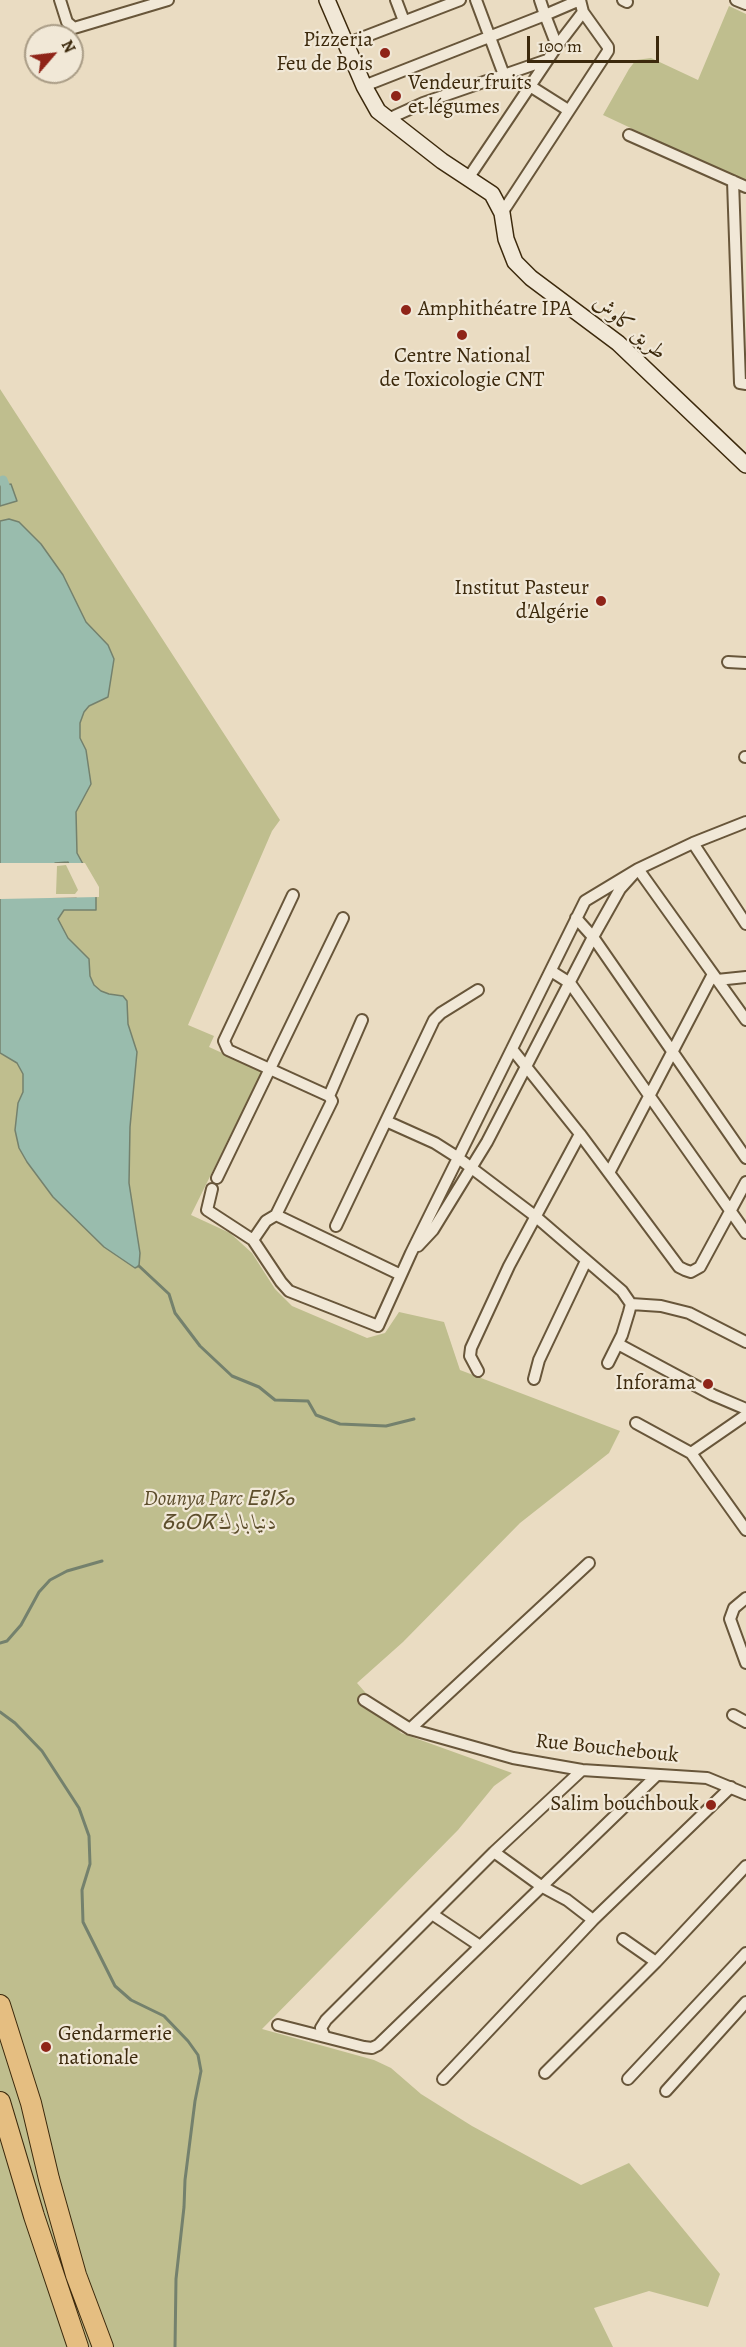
<!DOCTYPE html>
<meta charset="utf-8">
<style>
body{margin:0}
#map{position:relative;width:746px;height:2347px;overflow:hidden;background:#eadcc2;font-family:Alegreya,serif}
canvas{display:block}
.north{position:absolute;left:24px;top:24px;width:60px;height:60px;box-sizing:border-box;background:#f1e8d7;border:2px solid #a99c86;border-radius:50%;rotate:62deg;font-size:16px;font-weight:700;line-height:24px;text-align:center;color:#3c290c}
.north::after{content:'';display:block;margin:auto;width:21px;height:27px;background:#8f2418;clip-path:polygon(50% 0,100% 100%,50% 72%,0 100%)}
.scale{position:absolute;left:527px;top:36px;width:132px;height:27px;box-sizing:border-box;border:3px solid #3c290c;border-top:0;padding-left:8px;font-size:18px;line-height:21px;white-space:nowrap;color:#3c290c;-webkit-text-stroke:4px #f1e8d7;paint-order:stroke}
</style>
<div id="map">
<canvas width="746" height="2347"></canvas>
<div class="north">N</div>
<div class="scale">100 m</div>
</div>
<script>
const context = document.querySelector('canvas').getContext('2d');
context.lineJoin = 'round';
function fill(path, color) {
  context.fillStyle = color;
  context.fill(path, 'evenodd');
}
function shape(rows) {
  const path = new Path2D();
  for (const r of rows) {
    path.moveTo(r[0], r[1]);
    for (let i = 2; i < r.length; i += 2) path.lineTo(r[i], r[i + 1]);
  }
  return path;
}
function strokePath(path, color, width, dash) {
  context.strokeStyle = color;
  context.lineWidth = width;
  context.lineCap = dash ? 'butt' : 'round';
  context.setLineDash(dash || []);
  context.stroke(path);
}
function write(font, color, halo, rows, align = 'center') {
  context.font = font + ' Alegreya,Amiri,"Noto Sans Tifinagh",serif';
  context.lineWidth = 4.5;
  context.setLineDash([]);
  context.textBaseline = 'middle';
  context.strokeStyle = halo;
  context.fillStyle = color;
  for (const [text, x, y, turn = 0] of rows) {
    context.save();
    context.translate(x, y);
    context.rotate((+turn || 0) * Math.PI / 180);
    context.textAlign = isNaN(turn) ? turn : align;
    if (halo) context.strokeText(text, 0, 0);
    context.fillText(text, 0, 0);
    context.restore();
  }
}
const green = shape([
 [729,6,746,14,746,182,603,115,629,69,636,60,651,58,698,80],
 [0,389,280,820,272,831,188,1025,214,1036,209,1047,262,1071,191,1215,230,1233,252,1253,275,1289,292,1306,367,1338,385,1333,399,1312,444,1322,460,1370,620,1431,609,1453,520,1523,403,1642,357,1683,401,1733,512,1773,494,1786,458,1830,262,2029,374,2060,391,2068,421,2094,472,2126,581,2185,629,2163,720,2274,708,2307,649,2291,594,2308,613,2347,0,2347]
]);
const water = shape([
 [11,484,17,501,0,506,0,486,11,484],
 [9,519,19,522,41,544,63,575,86,622,108,645,114,659,108,697,89,706,84,712,80,723,80,738,86,750,91,784,76,812,77,853,96,888,96,910,64,910,58,919,68,938,89,959,90,976,94,985,101,991,109,994,123,996,127,1001,128,1024,137,1052,130,1127,129,1183,140,1253,139,1266,135,1268,104,1247,53,1197,27,1162,19,1148,15,1130,18,1103,23,1092,23,1074,17,1063,0,1053,0,521,9,519],
 [68,862,81,891,76,897,53,897,55,863,68,862]
]);
const pier = shape([
 [0,863,85,863,99,887,99,897,0,899],
 [66,865,78,890,75,894,56,894,57,866]
]);
const stream = shape([
 [139,1266,169,1294,175,1313,200,1346,232,1376,259,1387,275,1400,308,1401,316,1415,340,1424,386,1426,414,1419],
 [0,1643,7,1641,21,1625,39,1592,50,1580,67,1571,102,1561],
 [0,1712,15,1723,42,1751,79,1808,89,1836,90,1864,82,1890,83,1922,115,1986,131,2000,164,2016,188,2041,198,2055,201,2071,195,2101,185,2180,184,2207,176,2279,175,2347]
]);
const canal = shape([
 [3,480,5,485]
]);
const street = shape([
 [60,0,67,22,74,28,168,0],
 [396,0,404,21],
 [476,0,504,75],
 [540,0,545,15,580,0],
 [623,0,627,2],
 [736,0,746,4],
 [346,44,460,0],
 [557,46,583,12,580,0],
 [364,86,545,15,557,46,469,177],
 [530,86,568,110],
 [388,119,423,103,547,60],
 [629,135,746,187],
 [733,181,740,383,746,384],
 [502,213,608,51,608,47,583,12],
 [728,662,746,663],
 [745,757,746,757],
 [693,843,746,924],
 [293,895,224,1041,228,1050,329,1096,332,1101,276,1215,401,1275],
 [576,918,593,937,746,1158],
 [551,971,570,983,746,1233],
 [717,980,746,977],
 [512,1049,580,1134,679,1267,685,1270,691,1272,700,1267,746,1182],
 [329,1096,362,1020],
 [386,1121,435,1143,457,1157,535,1216,622,1291,631,1304,629,1312,622,1335,608,1363],
 [609,1173,713,974],
 [217,1178,343,918],
 [212,1189,207,1210,253,1240,281,1282,289,1291,378,1326,411,1253,585,901,638,869,693,843,746,822],
 [336,1226,434,1020,441,1013,478,990],
 [253,1240,266,1221,276,1215],
 [418,1246,433,1230,487,1142,593,937,620,889,638,869,746,1020],
 [631,1304,661,1306,689,1313,746,1342],
 [618,1344,713,1395,746,1409],
 [478,1371,470,1356,471,1348,509,1266,580,1134],
 [534,1379,539,1360,586,1261],
 [636,1423,691,1453,746,1530],
 [691,1453,746,1415],
 [746,1598,734,1608,730,1619,746,1663],
 [364,1700,410,1729,513,1758,582,1770,707,1778,746,1794],
 [733,1715,746,1722],
 [410,1729,589,1563],
 [494,1852,541,1886,567,1900,593,1920],
 [432,1914,480,1946],
 [623,1939,656,1962],
 [278,2025,364,2047,372,2048,378,2045,656,1776],
 [324,2035,321,2028,326,2020,494,1852,582,1770],
 [545,2073,656,1962,746,1866],
 [443,2079,593,1920,731,1787],
 [628,2079,746,1953],
 [666,2091,746,2002]
]);
const secondary = shape([
 [327,0,364,86,378,111,442,161,492,194,502,213,506,239,515,262,531,278,618,343,746,465]
]);
const highway = shape([
 [0,2005,31,2103,49,2179,76,2275,103,2347],
 [0,2102,34,2216,78,2347]
]);
const markers = [
 [385,53,6,"#8f2418"],
 [396,96,6,"#8f2418"],
 [406,310,6,"#8f2418"],
 [462,335,6,"#8f2418"],
 [601,601,6,"#8f2418"],
 [708,1384,6,"#8f2418"],
 [711,1805,6,"#8f2418"],
 [46,2047,6,"#8f2418"]
];
const poiNames = [
 ["Pizzeria",373,41],
 ["Feu de Bois",373,65],
 ["Vendeur fruits",408,84,"left"],
 ["et légumes",408,108,"left"],
 ["Amphithéatre IPA",418,310,"left"],
 ["Centre National",462,357,"center"],
 ["de Toxicologie CNT",462,381,"center"],
 ["Institut Pasteur",589,589],
 ["d'Algérie",589,613],
 ["Inforama",696,1384],
 ["Salim bouchbouk",699,1805],
 ["Gendarmerie",58,2035,"left"],
 ["nationale",58,2059,"left"]
];
const streetNames = [
 ["طريق كاوش",629,328,40],
 ["Rue Bouchebouk",607,1749,6]
];
const parkNames = [
 ["Dounya Parc ⴹⵓⵏⵢⴰ",219,1500],
 ["ⵒⴰⵔⴽ دنيا بارك",219,1524]
];
fill(green, '#bfbe8e');
fill(water, '#99bcad');
strokePath(water, '#74816d', 1.5);
fill(pier, '#eadcc2');
strokePath(stream, '#74816d', 3);
strokePath(canal, '#99bcad', 9);
strokePath(street, '#68563a', 14);
strokePath(secondary, '#3c290c', 18);
strokePath(highway, '#3c290c', 22);
strokePath(street, '#f1e8d7', 10);
strokePath(secondary, '#f1e8d7', 15);
strokePath(highway, '#e5be81', 20);
for (const [x, y, r, color] of markers) {
  const dot = new Path2D();
  dot.arc(x, y, r, 0, 2 * Math.PI);
  context.fillStyle = color;
  context.fill(dot);
  strokePath(dot, '#f1e8d7', 2);
}
write('21px', '#3c290c', '#f1e8d7', poiNames, 'right');
write('21px', '#3c290c', '#f1e8d7', streetNames);
write('italic 21px', '#5d4e2c', '#f1e8d7', parkNames);
</script>
